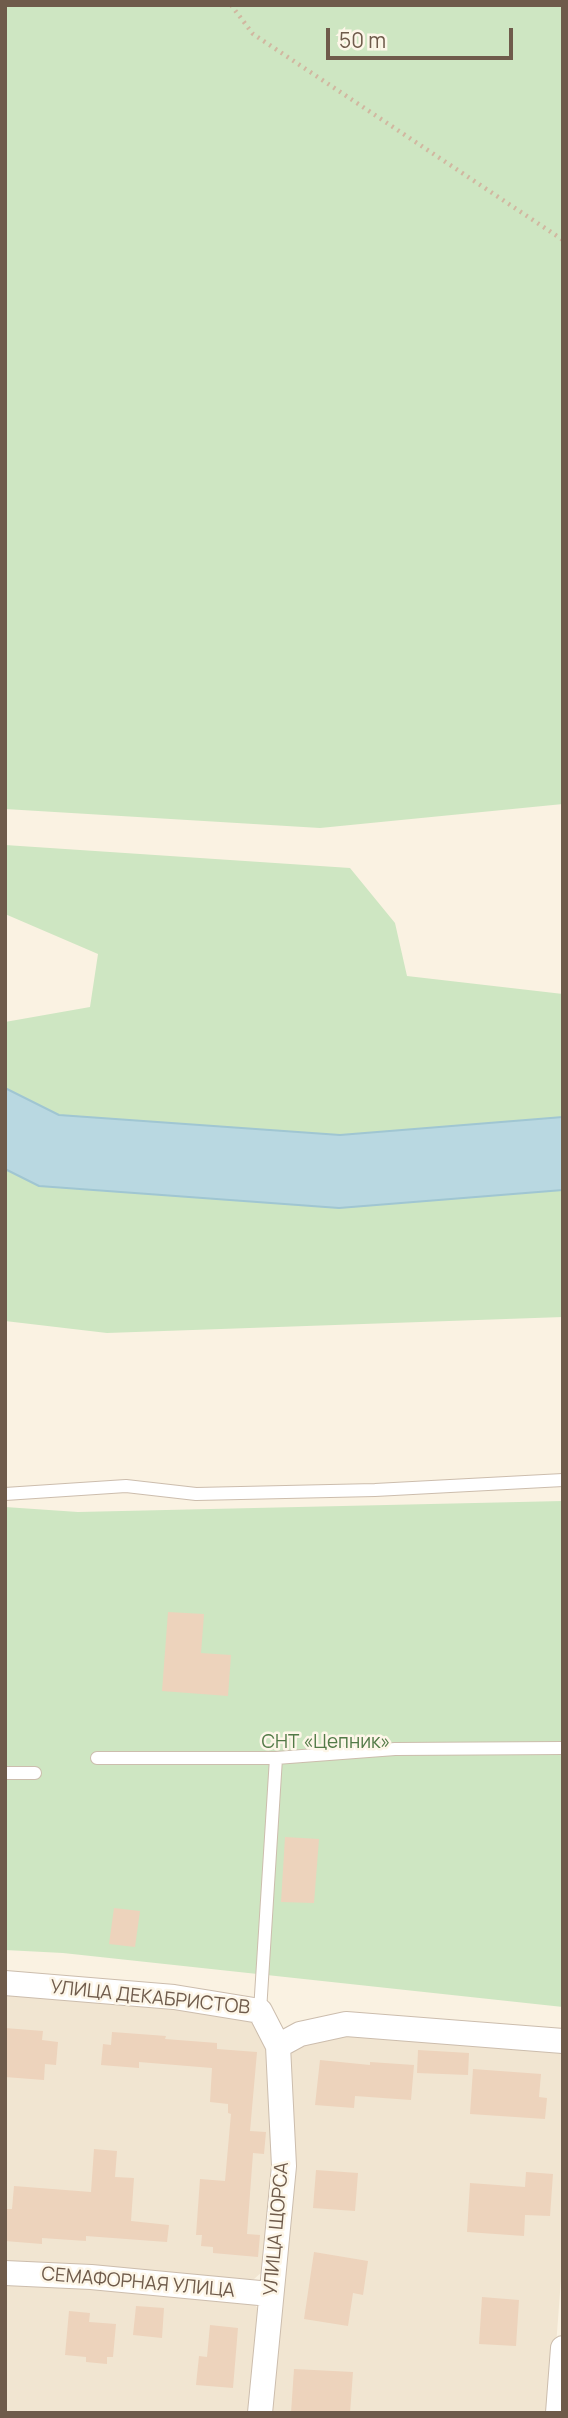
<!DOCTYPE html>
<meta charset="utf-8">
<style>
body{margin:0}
#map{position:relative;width:568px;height:2418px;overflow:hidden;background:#faf2e2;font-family:Manrope,sans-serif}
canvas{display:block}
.frame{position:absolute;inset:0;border:7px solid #6f5b4b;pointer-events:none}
.scale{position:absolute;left:326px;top:28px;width:187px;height:32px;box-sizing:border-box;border:4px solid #6f5b4b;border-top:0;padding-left:9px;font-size:21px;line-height:24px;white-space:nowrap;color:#6f5b4b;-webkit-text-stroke:5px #fdf6e8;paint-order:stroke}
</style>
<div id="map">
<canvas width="568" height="2418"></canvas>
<div class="frame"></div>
<div class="scale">50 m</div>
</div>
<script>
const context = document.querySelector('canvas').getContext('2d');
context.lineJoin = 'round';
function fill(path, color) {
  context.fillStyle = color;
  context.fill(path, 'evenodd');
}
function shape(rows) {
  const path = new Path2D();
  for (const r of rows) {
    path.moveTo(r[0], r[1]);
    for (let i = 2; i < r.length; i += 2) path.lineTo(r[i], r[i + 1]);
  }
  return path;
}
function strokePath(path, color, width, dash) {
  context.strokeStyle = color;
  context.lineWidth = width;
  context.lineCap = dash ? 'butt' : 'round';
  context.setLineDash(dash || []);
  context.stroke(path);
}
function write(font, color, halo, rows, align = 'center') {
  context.font = font + ' Manrope,sans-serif';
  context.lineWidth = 5;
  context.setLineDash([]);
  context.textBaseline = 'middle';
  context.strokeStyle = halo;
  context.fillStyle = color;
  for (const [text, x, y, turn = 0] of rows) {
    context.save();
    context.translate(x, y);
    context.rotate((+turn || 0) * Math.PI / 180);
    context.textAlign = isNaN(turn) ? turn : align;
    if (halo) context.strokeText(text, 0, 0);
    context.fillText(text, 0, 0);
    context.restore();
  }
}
const residential = shape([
 [5,1991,253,2016,271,2041,276,2159,263,2271,254,2279,241,2281,5,2264],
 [337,2033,563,2048,563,2252,551,2413,269,2413,289,2062,293,2048],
 [5,2281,254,2304,260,2311,254,2413,5,2413]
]);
const green = shape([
 [5,5,563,5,563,804,320,828,5,809],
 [5,845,350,868,395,923,407,976,563,994,563,1117,340,1135,59,1115,5,1088,5,1022,90,1007,98,954,5,914],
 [5,1169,39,1186,339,1208,563,1190,563,1317,107,1333,5,1321],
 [563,1501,563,2007,63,1953,5,1950,5,1507,78,1512]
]);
const water = shape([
 [5,1088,59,1115,340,1135,563,1117,563,1190,339,1208,39,1186,5,1169,5,1088]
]);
const building = shape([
 [168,1612,204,1614,201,1653,231,1655,228,1696,162,1691],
 [285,1837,319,1839,314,1903,281,1902],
 [114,1908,140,1911,135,1947,109,1944],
 [5,2028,43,2031,42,2040,58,2042,56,2065,45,2064,44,2080,5,2077],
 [112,2032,166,2036,165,2039,217,2043,217,2049,257,2052,250,2131,266,2132,264,2154,253,2153,247,2234,260,2235,258,2257,213,2253,213,2247,201,2246,202,2235,196,2235,200,2179,225,2181,231,2114,228,2113,228,2104,210,2102,212,2068,139,2062,139,2068,101,2065,103,2044,111,2045],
 [418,2050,469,2053,468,2075,417,2073],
 [320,2060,370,2065,370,2062,414,2065,411,2100,355,2096,354,2108,315,2105],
 [473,2069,541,2074,539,2097,547,2098,545,2119,470,2114],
 [94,2149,117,2151,115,2177,134,2178,131,2221,169,2225,167,2242,86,2236,86,2241,42,2238,42,2244,5,2241,5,2209,12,2209,14,2186,91,2192],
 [316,2170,358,2173,355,2211,313,2208],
 [526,2172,553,2174,550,2216,525,2215,524,2236,467,2232,470,2183,525,2187],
 [314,2252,368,2261,363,2295,353,2293,348,2326,304,2319],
 [482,2297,519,2300,516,2346,479,2344],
 [136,2306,164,2308,162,2338,133,2335],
 [69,2311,90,2313,89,2322,116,2324,113,2357,107,2357,107,2364,86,2362,86,2357,65,2355],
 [210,2325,238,2328,233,2388,196,2385,199,2356,207,2357],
 [294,2369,353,2372,350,2413,291,2413]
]);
const path = shape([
 [231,5,253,34,563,240]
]);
const service = shape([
 [5,1494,126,1486,196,1494,375,1490,563,1480],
 [97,1758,276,1758],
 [5,1773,35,1773],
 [260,2011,276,1758,395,1749,563,1748]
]);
const minor = shape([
 [5,1983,174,1997,260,2011,278,2046,300,2034,346,2024,563,2041],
 [5,2273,91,2277,270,2294],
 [260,2413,284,2166,278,2046],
 [558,2413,563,2348]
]);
const parkNames = [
 ["СНТ «Цепник»",326,1743]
];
const streetNames = [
 ["УЛИЦА ДЕКАБРИСТОВ",150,1998,6],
 ["УЛИЦА ЩОРСА",277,2229,-85],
 ["СЕМАФОРНАЯ УЛИЦА",138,2283,5]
];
fill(residential, '#f1e5d1');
fill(green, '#cee6c2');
fill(water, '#b9d8e1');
strokePath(water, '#a0c6d2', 2);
fill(building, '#edd3bc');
strokePath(service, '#ccbdad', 14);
strokePath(minor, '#ccbdad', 26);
strokePath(path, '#d1b7a0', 4.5, [2, 5]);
strokePath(service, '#fff', 12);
strokePath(minor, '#fff', 24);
write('19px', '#527a47', '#fdf6e8', parkNames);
write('19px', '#6f5b4b', '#fdf6e8', streetNames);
</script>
